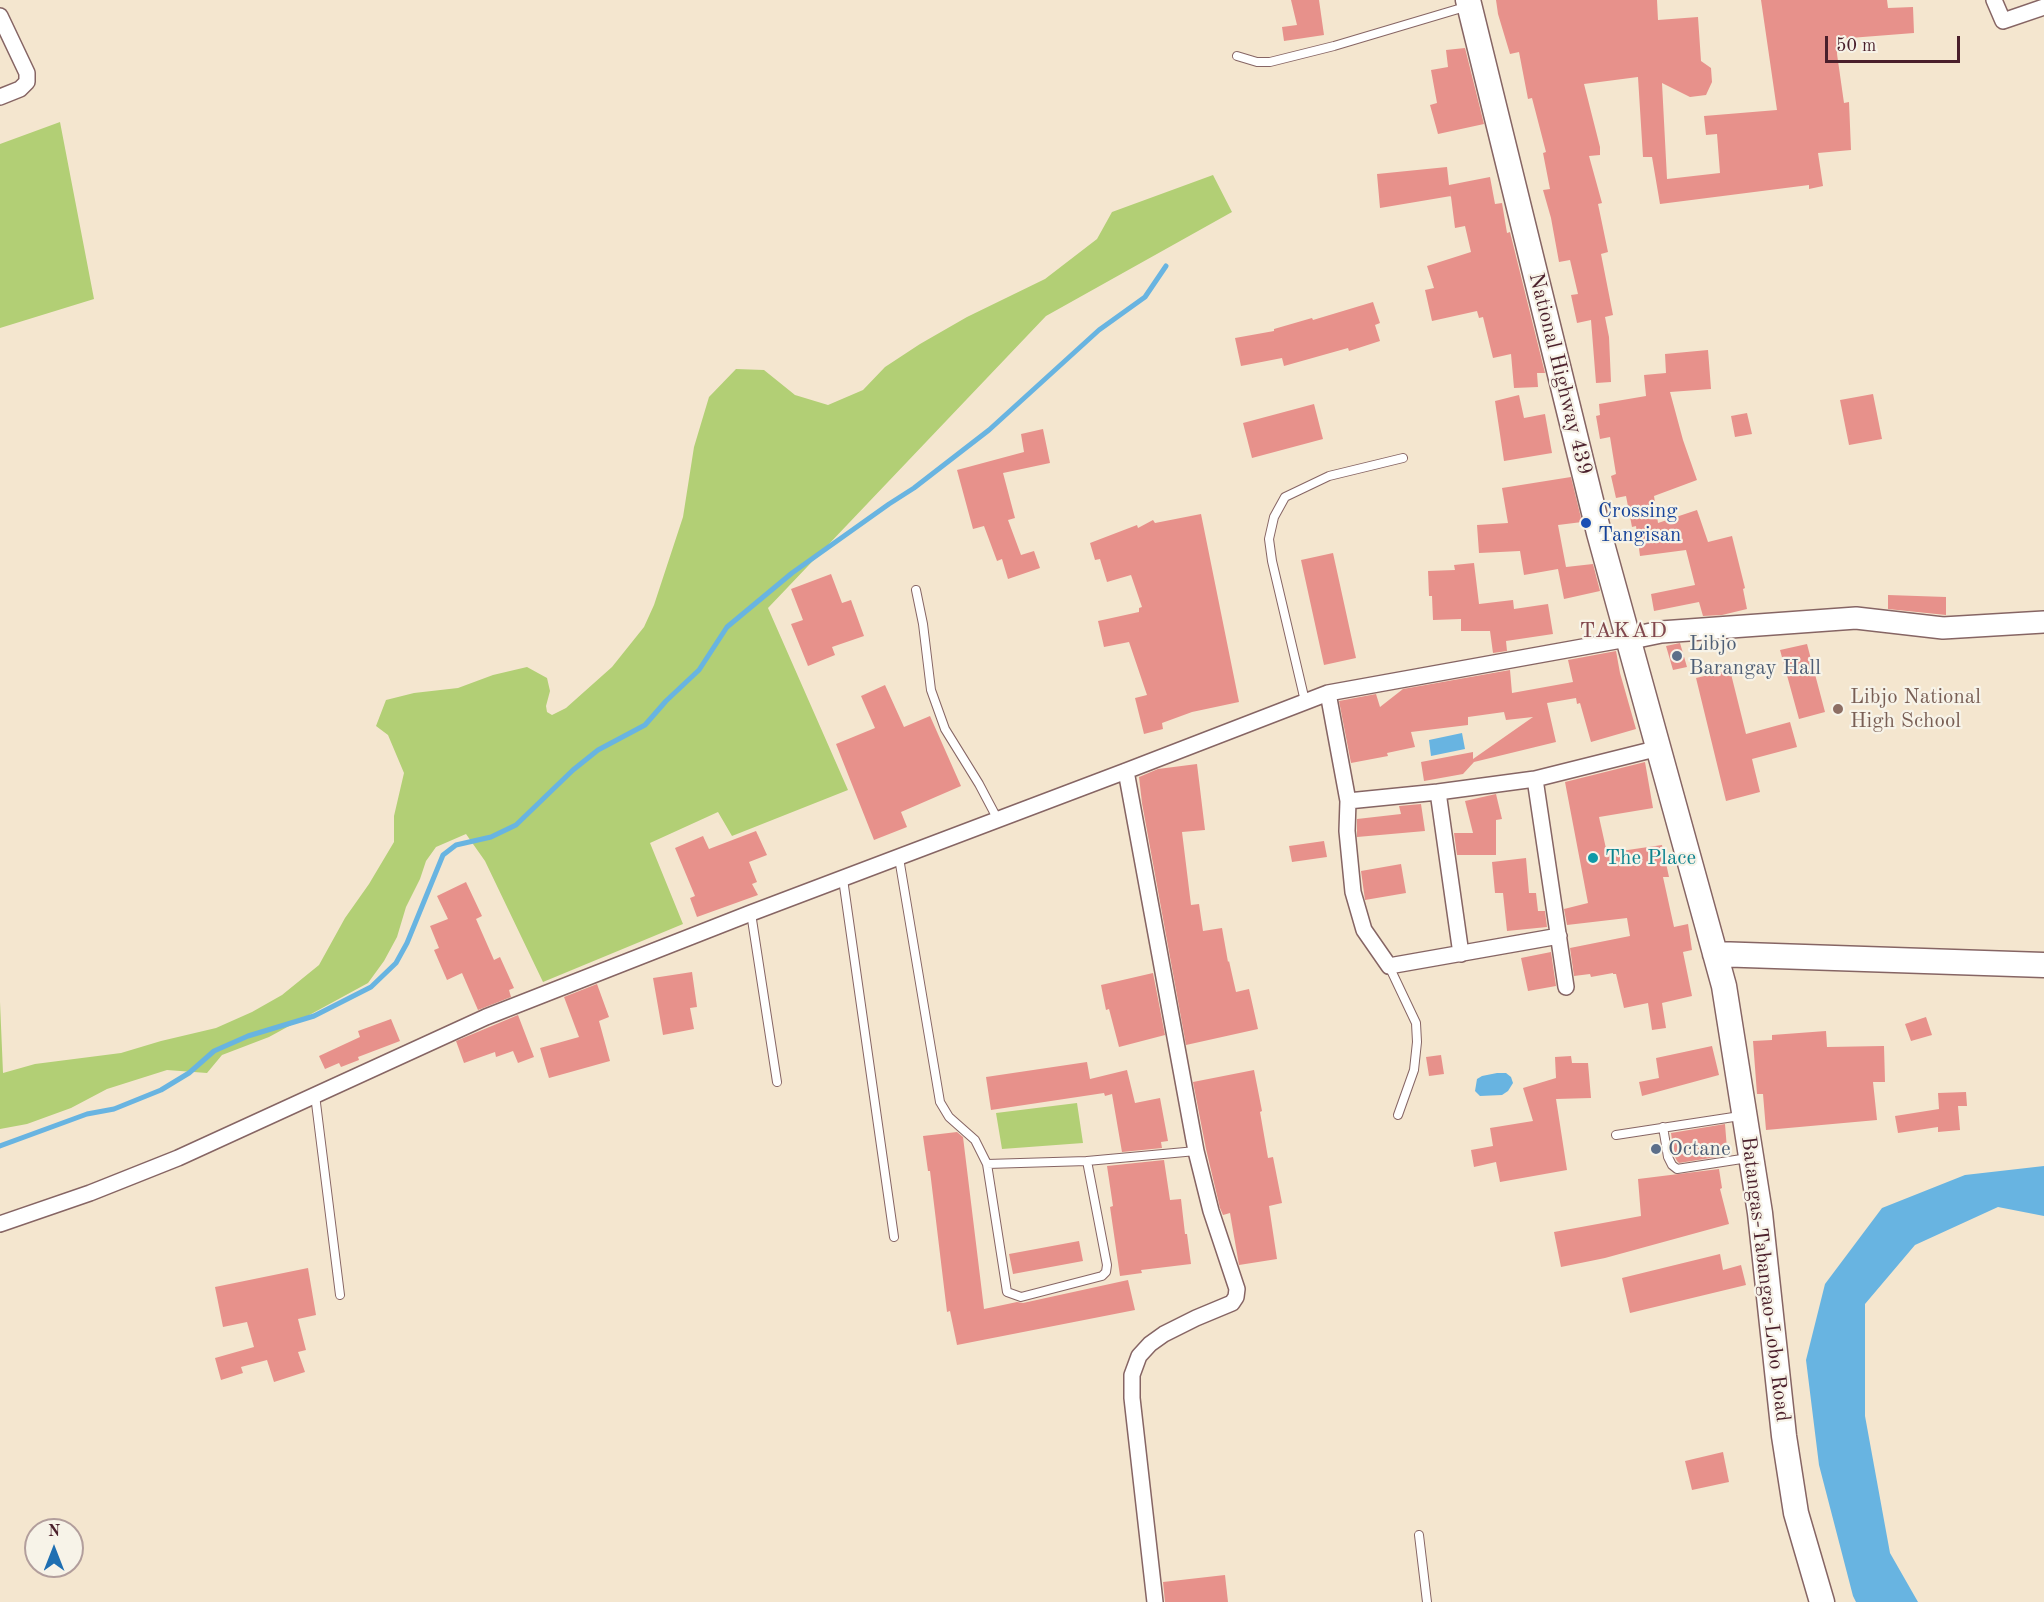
<!DOCTYPE html>
<style>
body{margin:0}
#map{position:relative;width:2044px;height:1602px;overflow:hidden;background:#f4e6cf;font-family:"Old Standard TT",serif}
canvas{display:block}
.north{position:absolute;left:24px;top:1518px;width:60px;height:60px;box-sizing:border-box;background:#f7f3e8;border:2px solid #b29e9c;border-radius:50%;rotate:0deg;font-size:16px;font-weight:700;line-height:24px;text-align:center;color:#4a1f2b}
.north::after{content:'';display:block;margin:auto;width:21px;height:27px;background:#1f6fb2;clip-path:polygon(50% 0,100% 100%,50% 72%,0 100%)}
.scale{position:absolute;left:1825px;top:36px;width:135px;height:27px;box-sizing:border-box;border:3px solid #4a1f2b;border-top:0;padding-left:8px;font-size:18px;line-height:21px;white-space:nowrap;color:#4a1f2b;-webkit-text-stroke:4px #f7f3e8;paint-order:stroke}
</style>
<div id="map">
<canvas width="2044" height="1602"></canvas>
<div class="north">N</div>
<div class="scale">50 m</div>
</div>
<script>
const context = document.querySelector('canvas').getContext('2d');
context.lineJoin = 'round';
function fill(path, color) {
  context.fillStyle = color;
  context.fill(path, 'evenodd');
}
function shape(rows) {
  const path = new Path2D();
  for (const r of rows) {
    path.moveTo(r[0], r[1]);
    for (let i = 2; i < r.length; i += 2) path.lineTo(r[i], r[i + 1]);
  }
  return path;
}
function strokePath(path, color, width, dash) {
  context.strokeStyle = color;
  context.lineWidth = width;
  context.lineCap = dash ? 'butt' : 'round';
  context.setLineDash(dash || []);
  context.stroke(path);
}
function write(font, color, halo, rows, align = 'center') {
  context.font = font + ' "Old Standard TT",serif';
  context.lineWidth = 4.5;
  context.setLineDash([]);
  context.textBaseline = 'middle';
  context.strokeStyle = halo;
  context.fillStyle = color;
  for (const [text, x, y, turn = 0] of rows) {
    context.save();
    context.translate(x, y);
    context.rotate((+turn || 0) * Math.PI / 180);
    context.textAlign = isNaN(turn) ? turn : align;
    if (halo) context.strokeText(text, 0, 0);
    context.fillText(text, 0, 0);
    context.restore();
  }
}
const green = shape([
 [60,122,94,299,0,328,0,144],
 [1213,175,1232,212,1046,316,768,608,848,790,732,836,718,812,650,843,683,924,543,982,485,861,466,834,436,847,426,861,420,879,406,907,397,937,384,961,368,983,269,1037,222,1055,207,1073,167,1070,107,1089,71,1108,27,1124,0,1129,0,1002,3,1073,35,1064,121,1053,161,1041,216,1028,252,1012,282,995,319,965,345,918,369,884,394,842,394,816,404,773,388,735,376,726,386,700,414,693,458,688,493,675,527,667,547,678,550,691,546,706,547,712,552,715,566,708,612,667,644,627,654,605,683,517,694,447,709,397,736,369,764,370,795,395,828,405,863,390,885,367,920,344,967,317,1045,279,1097,239,1112,212],
 [1077,1103,1083,1143,1002,1149,996,1113]
]);
const water = shape([
 [1462,733,1465,749,1431,756,1429,740],
 [1497,1073,1506,1073,1511,1077,1513,1083,1508,1091,1502,1095,1480,1096,1475,1091,1477,1079,1482,1076],
 [2044,1166,2044,1216,1998,1207,1915,1245,1865,1304,1865,1416,1890,1553,1918,1602,1856,1602,1853,1596,1819,1465,1806,1360,1825,1284,1882,1208,1965,1175]
]);
const stream = shape([
 [0,1146,87,1114,114,1109,161,1090,189,1073,214,1051,248,1036,314,1016,371,987,396,963,407,943,443,855,456,845,491,837,516,825,573,770,598,750,645,725,666,701,699,670,727,627,792,573,889,504,914,488,989,430,1099,330,1145,297,1166,266]
]);
const building = shape([
 [1291,0,1319,0,1324,35,1284,41,1282,27,1297,25],
 [1496,0,1657,0,1658,20,1698,17,1701,61,1711,68,1712,82,1706,95,1690,97,1662,83,1667,179,1720,173,1717,134,1706,135,1704,116,1777,110,1761,0,1887,0,1888,8,1913,7,1914,33,1837,39,1837,54,1844,103,1849,102,1851,150,1818,153,1823,186,1809,189,1809,185,1660,204,1652,157,1643,157,1638,77,1584,84,1600,147,1600,155,1589,156,1602,203,1598,204,1608,252,1601,254,1613,315,1605,317,1609,337,1611,382,1596,383,1591,320,1577,323,1571,295,1578,294,1570,260,1559,262,1551,218,1543,190,1550,189,1543,153,1546,152,1532,98,1528,99,1519,52,1510,54,1498,14],
 [1465,48,1484,124,1438,134,1430,105,1437,103,1431,70,1448,67,1446,50],
 [1447,167,1449,185,1490,177,1495,204,1502,203,1507,233,1510,232,1545,373,1537,373,1538,387,1514,388,1511,354,1493,358,1483,317,1479,318,1477,311,1432,321,1425,290,1434,288,1427,266,1471,252,1465,226,1455,228,1450,189,1451,196,1380,208,1377,174],
 [1373,302,1380,323,1375,325,1380,341,1349,351,1348,348,1284,366,1282,358,1241,366,1235,338,1274,331,1274,329,1312,318,1313,320],
 [1708,350,1711,389,1670,392,1683,440,1697,480,1654,496,1658,523,1697,510,1708,542,1732,536,1745,588,1743,589,1747,609,1722,615,1703,616,1699,602,1654,611,1651,594,1695,585,1686,550,1640,556,1636,526,1632,527,1626,496,1616,498,1611,476,1616,474,1610,437,1600,439,1596,416,1600,415,1599,404,1646,396,1644,375,1666,373,1665,354],
 [1873,394,1882,439,1849,445,1840,400],
 [1519,395,1524,418,1545,414,1552,453,1504,461,1495,401],
 [1314,404,1323,439,1252,458,1243,423],
 [1747,413,1752,434,1735,437,1731,416],
 [1043,429,1050,463,1003,473,1015,518,1008,520,1021,555,1034,551,1040,568,1008,579,1002,559,997,561,984,526,973,529,957,470,1024,452,1021,434],
 [1571,477,1582,522,1558,525,1566,567,1593,564,1600,591,1564,599,1558,569,1524,575,1520,551,1479,553,1477,525,1508,523,1502,488],
 [1201,514,1239,702,1192,712,1162,723,1163,729,1144,734,1135,698,1147,695,1129,642,1104,647,1098,621,1139,612,1139,608,1142,607,1131,575,1107,582,1100,559,1095,560,1090,543,1137,525,1138,528,1153,520,1155,523],
 [1333,553,1356,658,1324,665,1301,560],
 [1474,563,1479,604,1513,600,1514,609,1548,604,1553,634,1506,641,1507,651,1493,653,1490,631,1461,631,1461,619,1433,620,1432,596,1429,596,1428,571,1455,570,1454,565],
 [831,574,842,603,851,600,864,636,832,647,835,655,808,666,791,624,803,620,791,589],
 [1888,595,1946,597,1946,615,1888,609],
 [1680,643,1687,667,1673,670,1666,646],
 [1807,644,1825,712,1799,719,1780,650],
 [1616,651,1620,673,1636,729,1591,742,1580,703,1577,704,1576,698,1547,703,1556,742,1474,762,1463,774,1424,781,1421,762,1473,752,1473,759,1533,717,1506,720,1504,712,1468,717,1468,725,1411,732,1415,747,1387,753,1388,756,1351,763,1339,701,1376,694,1380,707,1403,689,1510,670,1512,693,1573,682,1568,660],
 [1730,670,1746,734,1790,722,1797,747,1752,759,1760,792,1726,801,1696,678],
 [885,685,904,727,930,716,961,786,901,812,907,827,874,840,836,744,875,728,861,696],
 [1645,762,1653,808,1599,817,1607,853,1662,845,1669,877,1663,877,1674,927,1688,924,1692,950,1683,952,1692,996,1662,1003,1666,1028,1652,1030,1648,1003,1624,1008,1616,974,1613,974,1613,973,1591,977,1590,974,1574,976,1570,948,1630,936,1627,918,1567,925,1564,909,1588,903,1565,782],
 [1197,764,1205,830,1182,832,1191,905,1199,904,1203,931,1222,928,1228,962,1229,961,1236,992,1249,989,1258,1029,1186,1045,1142,803,1139,777,1158,769],
 [1496,794,1502,819,1496,820,1496,855,1457,855,1454,833,1473,833,1465,801],
 [1421,804,1425,831,1357,837,1357,819,1401,814,1399,806],
 [756,831,767,855,749,862,757,882,752,884,758,895,697,917,690,898,695,896,675,848,703,836,709,849],
 [1324,841,1327,857,1292,862,1289,846],
 [1526,858,1529,893,1536,893,1538,911,1545,911,1547,927,1507,931,1503,893,1495,893,1492,862],
 [1401,864,1406,893,1365,900,1361,871],
 [466,882,482,916,476,919,494,960,500,957,514,988,509,990,511,997,478,1010,462,973,447,980,434,950,439,948,430,926,448,919,437,896],
 [1551,952,1556,986,1528,991,1521,958],
 [692,972,697,1007,690,1008,694,1029,663,1035,653,978],
 [1153,973,1165,1035,1119,1047,1109,1009,1106,1010,1101,985],
 [597,984,609,1017,599,1021,610,1061,549,1078,540,1048,579,1037,564,997],
 [518,1015,534,1057,518,1063,513,1051,496,1057,495,1052,464,1063,456,1041],
 [1926,1017,1932,1035,1911,1041,1905,1024],
 [391,1019,400,1041,358,1057,359,1060,341,1067,339,1063,325,1069,319,1056,360,1037,358,1031],
 [1826,1031,1827,1047,1884,1046,1885,1082,1873,1082,1877,1120,1766,1130,1763,1094,1757,1094,1753,1041,1772,1040,1772,1035],
 [1712,1046,1719,1075,1642,1096,1639,1082,1659,1078,1656,1058],
 [1441,1055,1444,1074,1429,1076,1426,1057],
 [1571,1056,1572,1063,1588,1063,1591,1098,1556,1099,1567,1170,1500,1182,1496,1162,1474,1167,1471,1150,1493,1146,1490,1128,1533,1121,1523,1088,1556,1078,1555,1057],
 [1087,1062,1090,1079,1127,1070,1135,1103,1160,1098,1168,1141,1161,1142,1162,1148,1122,1152,1112,1094,1105,1096,1104,1093,991,1110,986,1077],
 [1254,1070,1262,1111,1260,1112,1268,1158,1273,1157,1282,1203,1269,1206,1277,1259,1239,1265,1230,1213,1223,1215,1220,1208,1206,1149,1193,1082],
 [1966,1092,1967,1106,1958,1106,1960,1130,1938,1132,1938,1127,1898,1133,1895,1116,1939,1109,1938,1093],
 [1725,1124,1727,1149,1716,1151,1717,1157,1679,1163,1677,1161,1674,1155,1671,1133],
 [957,1132,963,1137,984,1309,1017,1302,1023,1303,1128,1280,1135,1310,957,1345,950,1311,947,1312,930,1171,928,1171,923,1136],
 [1164,1160,1170,1200,1181,1199,1185,1234,1187,1234,1191,1264,1141,1270,1142,1273,1120,1276,1110,1207,1113,1206,1107,1166],
 [1719,1169,1722,1188,1720,1189,1729,1224,1605,1258,1561,1267,1554,1232,1641,1216,1638,1179],
 [1079,1241,1083,1261,1013,1274,1009,1254],
 [1720,1254,1723,1270,1741,1265,1746,1285,1630,1313,1622,1278],
 [308,1268,316,1315,298,1319,306,1350,298,1352,305,1372,274,1382,267,1360,241,1367,243,1373,221,1380,215,1358,254,1347,247,1322,223,1327,215,1287],
 [1723,1452,1729,1482,1692,1490,1685,1461],
 [1225,1575,1228,1602,1165,1602,1163,1582]
]);
const lane = shape([
 [1237,56,1257,62,1270,62,1334,46,1465,7],
 [916,590,923,624,931,690,945,729,979,784,998,820],
 [1305,701,1272,561,1269,539,1274,517,1285,497,1329,476,1403,458],
 [899,858,940,1102,949,1117,975,1140,987,1164,1007,1292,1021,1297,1102,1276,1106,1272,1107,1265,1087,1161],
 [843,879,894,1237],
 [751,913,777,1082],
 [1389,966,1416,1023,1417,1042,1414,1070,1398,1115],
 [315,1095,340,1295],
 [1663,1127,1668,1157,1672,1165,1677,1169,1748,1158],
 [1616,1135,1740,1116],
 [987,1164,1087,1161,1196,1151],
 [1419,1535,1427,1602]
]);
const street = shape([
 [1994,0,2003,21,2044,7],
 [0,16,27,73,27,82,20,89,0,97],
 [1328,693,1627,639],
 [1126,771,1196,1151,1211,1211,1237,1289,1236,1297,1232,1303,1196,1318,1164,1334,1150,1344,1139,1356,1132,1375,1132,1398,1155,1602],
 [1535,779,1566,987],
 [1438,792,1461,954],
 [1348,801,1347,831,1353,892,1364,930,1389,966,1559,936],
 [0,1224,90,1193,178,1158,486,1017,751,913,1126,771,1328,693,1348,801,1438,792,1535,779,1659,748]
]);
const secondary = shape([
 [1627,639,1661,632,1856,618,1943,628,2044,622]
]);
const primary = shape([
 [1468,0,1599,533,1724,986,1760,1213,1784,1436,1796,1513,1822,1602],
 [1715,954,2044,965]
]);
const markers = [
 [1586,523,6,"#1a4fb4"],
 [1677,656,6,"#5c6f8a"],
 [1838,709,6,"#8d6e63"],
 [1593,858,6,"#0f9aa8"],
 [1656,1149,6,"#5c6f8a"]
];
const streetNames = [
 ["National Highway 439",1560,374,76],
 ["Batangas-Tabangao-Lobo Road",1765,1279,83]
];
const transitNames = [
 ["Crossing",1598,511],
 ["Tangisan",1598,535]
];
const serviceNames = [
 ["Libjo",1689,644],
 ["Barangay Hall",1689,668],
 ["Octane",1668,1149]
];
const educationNames = [
 ["Libjo National",1850,697],
 ["High School",1850,721]
];
const cultureNames = [
 ["The Place",1605,858]
];
const neighbourhoodNames = [
 ["TAKAD",1624,631]
];
fill(green, '#b2cf75');
fill(water, '#68b4e1');
strokePath(stream, '#68b4e1', 5);
fill(building, '#e7918b');
strokePath(lane, '#866564', 10);
strokePath(street, '#866564', 18);
strokePath(secondary, '#866564', 24);
strokePath(primary, '#866564', 27);
strokePath(lane, '#fff', 8);
strokePath(street, '#fff', 15);
strokePath(secondary, '#fff', 21);
strokePath(primary, '#fff', 24);
for (const [x, y, r, color] of markers) {
  const dot = new Path2D();
  dot.arc(x, y, r, 0, 2 * Math.PI);
  context.fillStyle = color;
  context.fill(dot);
  strokePath(dot, '#f7f3e8', 2);
}
write('21px', '#4a1f2b', '#f7f3e8', streetNames);
write('21px', '#164399', '#f7f3e8', transitNames, 'left');
write('21px', '#4e5e75', '#f7f3e8', serviceNames, 'left');
write('21px', '#785e54', '#f7f3e8', educationNames, 'left');
write('21px', '#0d838f', '#f7f3e8', cultureNames, 'left');
context.letterSpacing = '1.5px';
write('22px', '#81474d', '#f7f3e8', neighbourhoodNames);
context.letterSpacing = '0px';
</script>
